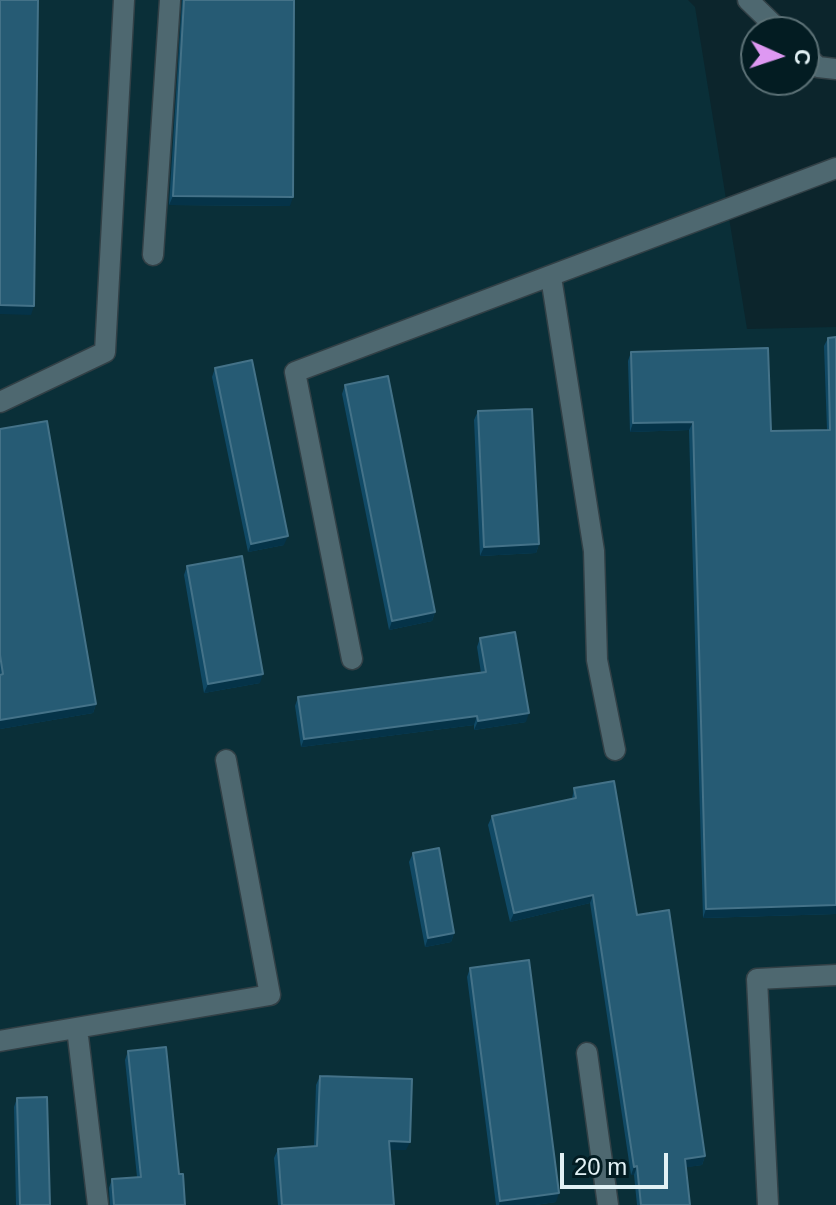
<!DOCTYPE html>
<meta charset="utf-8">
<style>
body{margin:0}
#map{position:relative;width:836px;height:1205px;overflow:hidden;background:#0c252c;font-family:Helvetica,sans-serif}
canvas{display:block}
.north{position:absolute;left:740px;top:16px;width:80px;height:80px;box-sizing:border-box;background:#031c22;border:2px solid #5c7176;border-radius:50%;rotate:93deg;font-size:22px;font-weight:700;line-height:32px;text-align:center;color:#e2f1f5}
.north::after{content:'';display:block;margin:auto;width:28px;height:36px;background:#de98f2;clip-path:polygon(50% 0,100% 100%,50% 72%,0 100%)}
.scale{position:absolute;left:560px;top:1153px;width:108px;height:36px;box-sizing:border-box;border:4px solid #e2f1f5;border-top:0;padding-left:10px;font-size:24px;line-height:28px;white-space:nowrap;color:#e2f1f5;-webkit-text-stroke:6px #031c22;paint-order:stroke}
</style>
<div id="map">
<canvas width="836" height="1205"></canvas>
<div class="north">С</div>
<div class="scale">20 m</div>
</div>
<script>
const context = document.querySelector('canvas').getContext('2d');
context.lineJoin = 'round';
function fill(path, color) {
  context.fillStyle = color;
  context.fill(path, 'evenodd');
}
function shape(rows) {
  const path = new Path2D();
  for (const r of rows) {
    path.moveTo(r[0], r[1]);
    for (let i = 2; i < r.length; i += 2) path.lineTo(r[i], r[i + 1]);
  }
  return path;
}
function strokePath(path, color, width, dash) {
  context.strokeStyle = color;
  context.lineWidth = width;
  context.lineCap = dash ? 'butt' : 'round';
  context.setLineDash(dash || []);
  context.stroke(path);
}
const built = shape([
 [0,0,688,0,695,7,747,329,836,327,836,1205,0,1205]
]);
const service = shape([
 [153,255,170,0],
 [551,277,594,551,597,660,615,750],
 [0,402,105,352,124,0],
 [352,659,295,372,836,168],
 [77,1028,98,1205],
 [0,1041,270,995,226,760],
 [587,1053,608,1205],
 [768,1205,757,979,836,975]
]);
const minor = shape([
 [748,0,781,32],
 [804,54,818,67,836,69]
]);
const wall = shape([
 [182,0,294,0,290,206,169,205],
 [836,337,836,914,703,918,689,430,630,432,628,361,631,352,771,431,827,430,824,346,828,338],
 [215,368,284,545,248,552,212,377],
 [345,385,435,612,432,621,389,630,342,394],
 [478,411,539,544,536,553,480,556,474,420],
 [0,429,96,704,93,713,0,729],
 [187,566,260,683,204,693,184,575],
 [480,638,526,722,474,730,474,725,301,747,295,706,298,697,481,673,477,647],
 [574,788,637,915,705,1156,702,1165,686,1167,690,1205,637,1205,634,1175,631,1175,590,903,510,922,488,825,492,816,572,799],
 [413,853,454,933,451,942,425,947,409,862],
 [470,968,556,1202,535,1205,496,1205,467,977],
 [128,1051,179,1174,185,1205,110,1205,109,1188,112,1179,137,1177,125,1060],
 [320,1076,406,1150,390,1150,394,1205,278,1205,274,1158,278,1149,314,1146,316,1085],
 [17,1098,50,1205,16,1205,14,1107]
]);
const shadedWall = shape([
 [173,196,293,197,290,206,169,205],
 [0,305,34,306,31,315,0,314],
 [693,422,689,430,630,432,633,423],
 [288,536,284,545,248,552,251,544],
 [539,544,536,553,480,556,484,547],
 [435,612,432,621,389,630,392,621],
 [263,674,260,683,204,693,208,684],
 [96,704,93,713,0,729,0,720],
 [529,713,526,722,474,730,478,721],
 [477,716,474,725,301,747,304,739],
 [593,895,590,903,510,922,514,913],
 [836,905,836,914,703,918,706,909],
 [454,933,451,942,425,947,428,938],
 [389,1141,410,1142,406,1150,386,1150],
 [705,1156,702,1165,682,1168,685,1159],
 [637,1166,634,1175,631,1175,634,1167],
 [559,1193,556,1202,535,1205,499,1205,500,1201]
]);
const building = shape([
 [0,0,38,0,34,306,0,305,0,0],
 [184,0,294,0,293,197,173,196,184,0],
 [836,337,836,905,706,909,693,422,633,423,631,352,768,348,771,431,830,430,828,338,836,337],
 [252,360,288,536,251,544,215,368,252,360],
 [388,376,435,612,392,621,345,385,388,376],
 [532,409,539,544,484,547,478,411,532,409],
 [47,421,96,704,0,720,0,675,3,674,0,655,0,429,47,421],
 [242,556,263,674,208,684,187,566,242,556],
 [515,632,529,713,478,721,477,716,304,739,298,697,486,672,480,638,515,632],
 [614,781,637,915,669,910,705,1156,685,1159,690,1205,641,1205,637,1166,634,1167,593,895,514,913,492,816,576,798,574,788,614,781],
 [439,848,454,933,428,938,413,853,439,848],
 [529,960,559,1193,500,1201,470,968,529,960],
 [166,1047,179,1174,183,1174,185,1205,114,1205,112,1179,141,1177,128,1051,166,1047],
 [320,1076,412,1079,410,1142,389,1141,394,1205,282,1205,278,1149,317,1146,320,1076],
 [47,1097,50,1205,20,1205,17,1098,47,1097]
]);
fill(built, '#0a2f38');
strokePath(service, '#324046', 23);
strokePath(minor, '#324046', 23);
strokePath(service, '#4e6870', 20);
strokePath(minor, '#4e6870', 20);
fill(wall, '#104965');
fill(shadedWall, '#053348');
fill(building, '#265b74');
strokePath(building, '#447288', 2);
</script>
